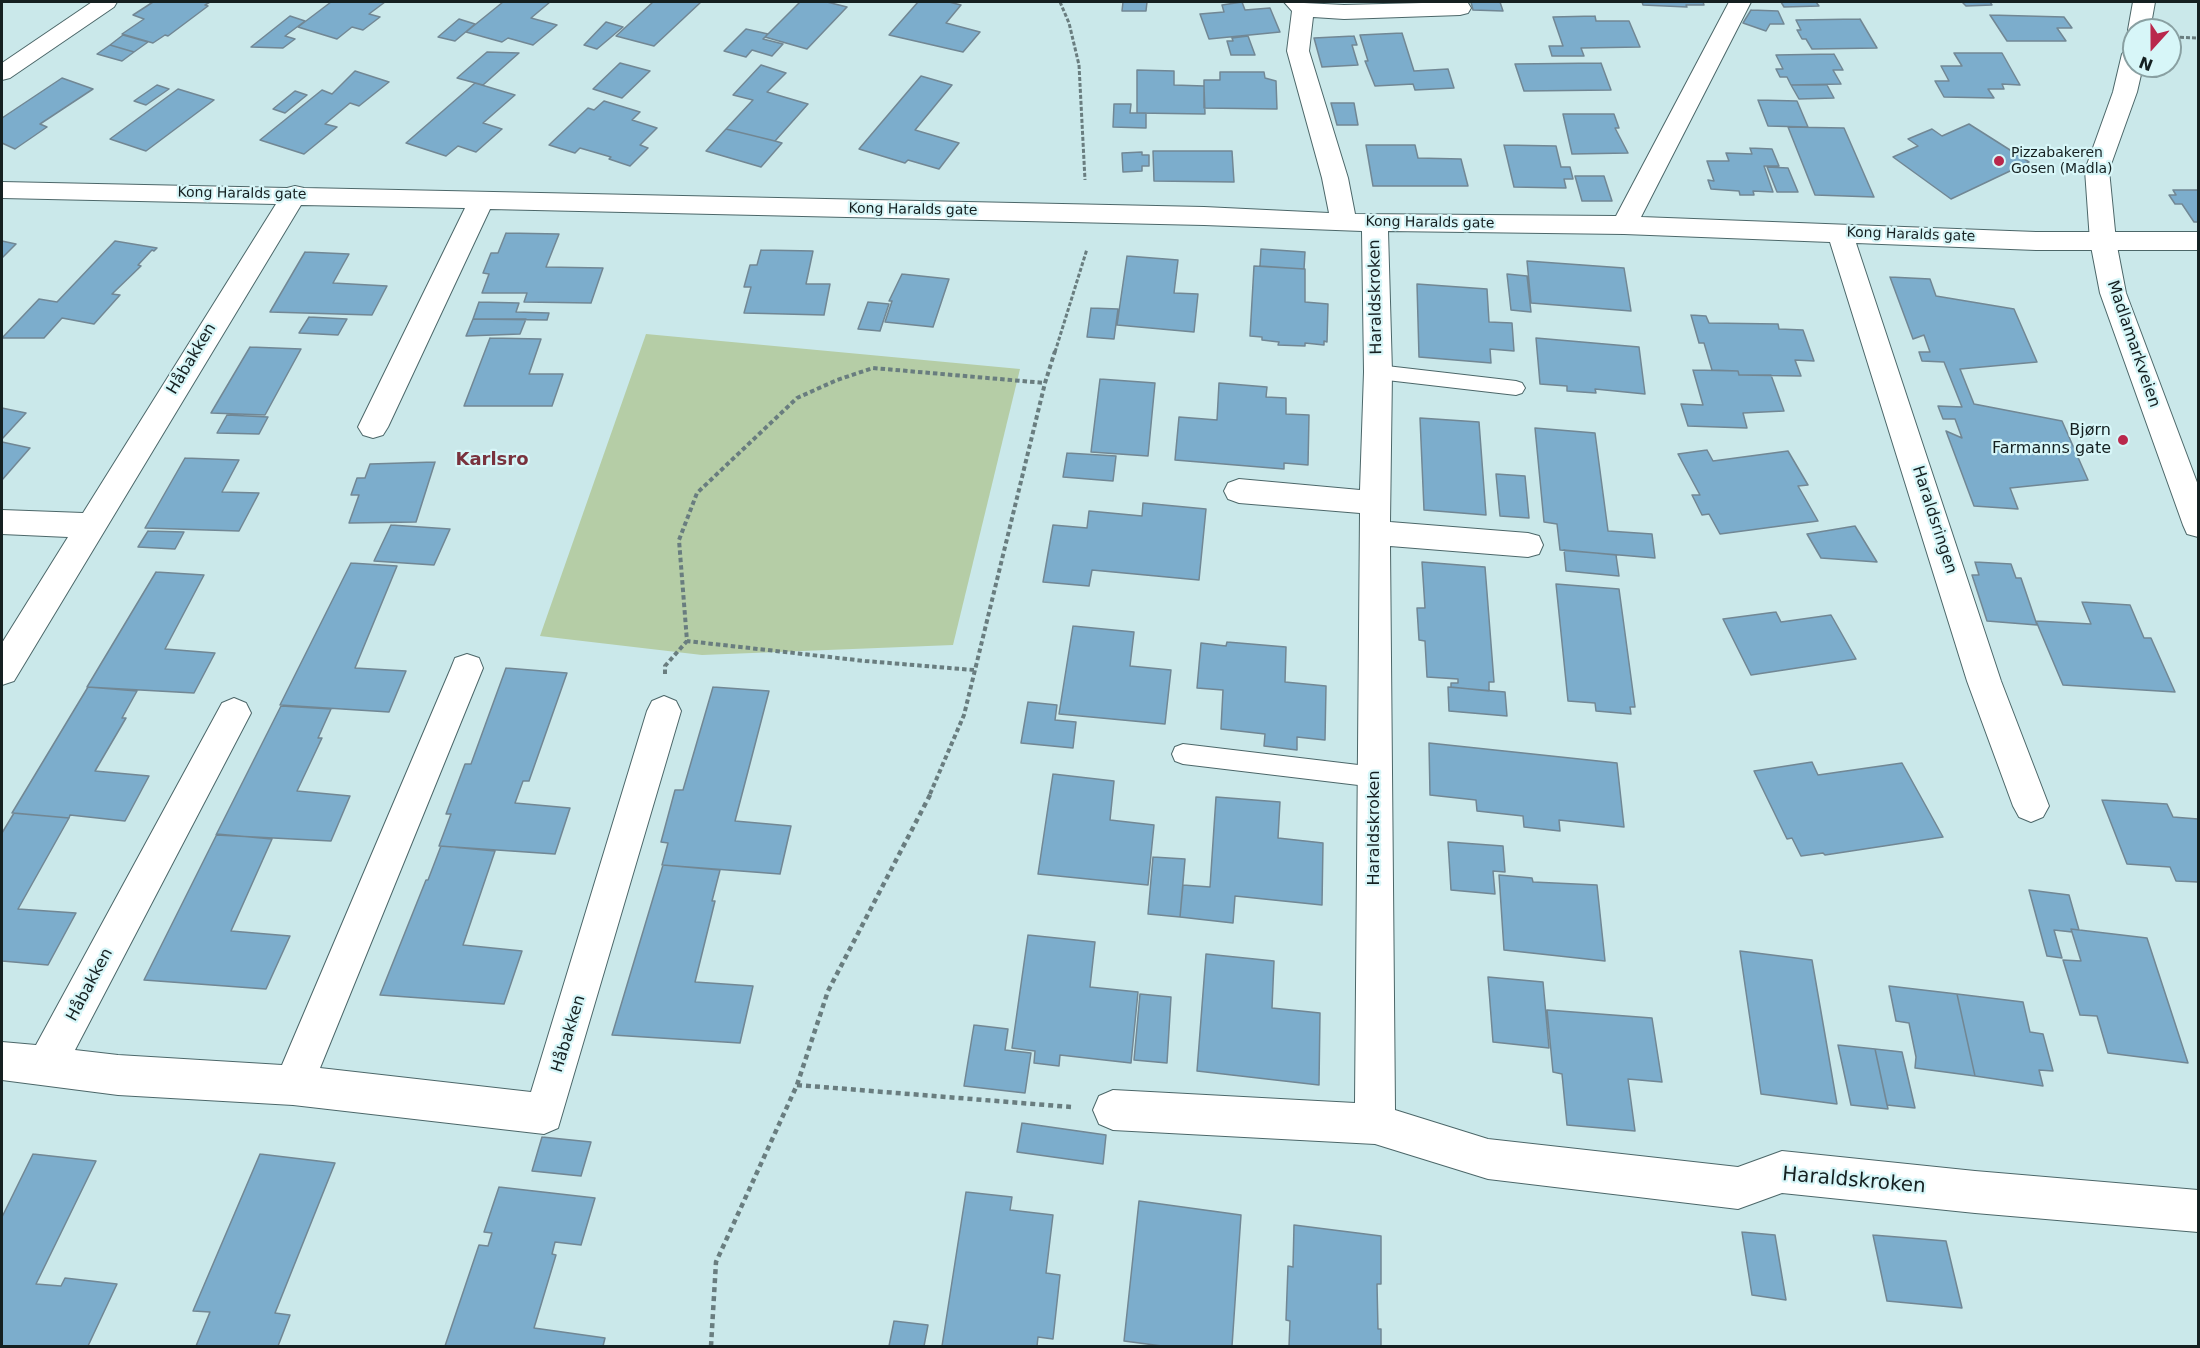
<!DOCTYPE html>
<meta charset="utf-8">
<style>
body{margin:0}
#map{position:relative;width:2200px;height:1348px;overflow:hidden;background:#cae8ea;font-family:"DejaVu Sans",sans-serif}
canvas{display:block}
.frame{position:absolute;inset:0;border:3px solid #152021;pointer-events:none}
.north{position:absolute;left:2122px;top:18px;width:60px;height:60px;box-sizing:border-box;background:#d7f6f8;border:2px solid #89a0a2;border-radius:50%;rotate:201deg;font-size:16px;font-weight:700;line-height:24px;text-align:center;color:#152021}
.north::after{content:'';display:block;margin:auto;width:21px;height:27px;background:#b9284c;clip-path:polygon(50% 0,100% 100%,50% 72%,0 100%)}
</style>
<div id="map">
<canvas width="2200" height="1348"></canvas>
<div class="frame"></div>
<div class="north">N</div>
</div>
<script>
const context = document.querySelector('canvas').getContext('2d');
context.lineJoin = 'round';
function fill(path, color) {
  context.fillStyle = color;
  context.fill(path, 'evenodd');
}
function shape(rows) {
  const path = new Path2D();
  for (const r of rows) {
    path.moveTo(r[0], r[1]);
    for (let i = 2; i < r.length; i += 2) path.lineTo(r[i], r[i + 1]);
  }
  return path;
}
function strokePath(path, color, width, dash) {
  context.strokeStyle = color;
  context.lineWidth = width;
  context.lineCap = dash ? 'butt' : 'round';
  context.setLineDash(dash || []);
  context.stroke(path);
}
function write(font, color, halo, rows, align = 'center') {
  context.font = font + ' "DejaVu Sans",sans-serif';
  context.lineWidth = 4.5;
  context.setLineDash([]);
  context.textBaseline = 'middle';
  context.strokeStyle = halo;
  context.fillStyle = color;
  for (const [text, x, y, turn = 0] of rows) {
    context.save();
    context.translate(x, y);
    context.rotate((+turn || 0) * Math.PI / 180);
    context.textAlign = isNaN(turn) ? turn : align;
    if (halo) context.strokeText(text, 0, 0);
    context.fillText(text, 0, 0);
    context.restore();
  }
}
const green = shape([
 [646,334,1020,369,953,645,702,655,540,636]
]);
const building = shape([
 [153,2,210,2,205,5,208,6,168,36,165,35,153,43,122,34,144,19,133,15,153,2],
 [331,2,385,2,369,14,380,17,363,30,352,27,337,39,298,27,331,2],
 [503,2,550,2,531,18,557,25,533,45,508,38,502,42,466,32,503,2],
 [653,2,701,2,654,46,616,36,653,2],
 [800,2,827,2,847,7,807,49,765,37,800,2],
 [918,2,949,2,961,5,946,23,980,32,963,52,889,35,918,2],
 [1123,2,1153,2,1147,2,1146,11,1122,11,1123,2],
 [1242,2,1245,10,1270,8,1280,32,1209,39,1200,14,1224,12,1222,5,1242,2],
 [1471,2,1500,2,1503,11,1473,10,1471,2],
 [1642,2,1708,2,1703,2,1704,5,1686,5,1687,7,1643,5,1642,2],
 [1781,2,1816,2,1819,6,1784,7,1781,2],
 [1962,2,1990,2,1992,5,1966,6,1962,2],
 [1751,10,1778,11,1784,24,1770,24,1766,31,1743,23,1751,10],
 [1990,15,2064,17,2072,28,2057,28,2066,41,2007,41,1990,15],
 [290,16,305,21,285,36,295,39,283,48,251,47,290,16],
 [1595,16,1596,21,1629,21,1640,47,1581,48,1584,56,1552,56,1549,46,1563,46,1553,17,1595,16],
 [459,19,475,24,455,41,438,37,459,19],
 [1860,19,1877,48,1812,49,1806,39,1802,39,1797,30,1801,30,1796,20,1860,19],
 [606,22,623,27,597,49,584,45,606,22],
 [746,29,768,34,763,39,783,44,772,56,752,50,746,57,724,51,746,29],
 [1402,33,1414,71,1448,69,1454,88,1415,90,1413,84,1375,86,1365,61,1368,61,1360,35,1402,33],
 [123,35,148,42,134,52,110,45,123,35],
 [1248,36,1255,55,1231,55,1227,41,1233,41,1232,38,1248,36],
 [1354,36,1357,45,1352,45,1358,65,1322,67,1314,38,1354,36],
 [110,45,134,52,122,61,97,54,110,45],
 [487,52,519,53,483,85,457,78,487,52],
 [1954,53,2002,53,2020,85,2002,84,2004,89,1988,89,1994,98,1944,97,1935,81,1949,81,1941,66,1962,66,1954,53],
 [1834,54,1843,70,1833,70,1841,84,1791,85,1787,77,1780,77,1776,69,1783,69,1776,55,1834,54],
 [620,63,650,71,622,98,593,89,620,63],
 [1601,63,1611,90,1524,91,1515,64,1601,63],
 [761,65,786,73,767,92,808,104,775,141,726,129,753,100,733,95,761,65],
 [1137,70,1174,71,1174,85,1204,86,1205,114,1137,113,1137,70],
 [355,71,389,82,359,106,350,103,325,124,337,127,304,154,260,140,322,90,332,94,355,71],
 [1220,72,1264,72,1265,78,1276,81,1277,109,1204,108,1204,80,1220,80,1220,72],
 [921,76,952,85,915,130,959,143,939,169,908,160,905,163,859,149,921,76],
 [62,78,93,89,40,124,47,127,15,149,2,143,2,118,62,78],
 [475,83,515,95,483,123,502,129,476,152,458,146,446,156,406,143,475,83],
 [157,85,169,89,146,105,134,101,157,85],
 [1791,85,1827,85,1834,98,1799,99,1791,85],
 [178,89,214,100,146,151,110,139,178,89],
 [295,91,307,95,285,113,273,109,295,91],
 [1758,100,1797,101,1808,127,1768,126,1758,100],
 [604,101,640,112,632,120,657,128,640,145,648,148,630,166,609,159,611,157,580,148,575,153,549,145,588,108,594,110,604,101],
 [1331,103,1354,103,1358,125,1337,125,1331,103],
 [1114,104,1131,104,1130,113,1146,113,1146,128,1113,127,1114,104],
 [1563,114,1614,114,1619,128,1615,128,1628,153,1572,154,1563,114],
 [1969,124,2029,162,1951,199,1893,157,1918,146,1908,139,1932,129,1942,136,1969,124],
 [1788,127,1844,128,1874,197,1815,195,1788,127],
 [726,129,775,141,782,143,761,167,706,151,726,129],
 [1366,145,1415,145,1418,158,1461,159,1468,186,1373,186,1366,145],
 [1504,145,1556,146,1561,167,1570,167,1573,179,1564,179,1566,188,1514,187,1504,145],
 [1750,148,1772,149,1779,166,1764,166,1773,192,1753,191,1754,195,1740,195,1739,191,1711,189,1708,180,1714,181,1707,161,1729,161,1726,153,1752,154,1750,148],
 [1153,151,1232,151,1234,182,1154,181,1153,151],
 [1142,152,1142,155,1149,155,1149,166,1142,166,1142,171,1123,172,1122,153,1142,152],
 [1767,167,1788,168,1798,192,1777,192,1767,167],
 [1575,176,1604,176,1612,201,1582,201,1575,176],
 [2173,190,2198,190,2198,222,2194,222,2182,204,2175,204,2169,195,2176,195,2173,190],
 [506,233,559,234,546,267,603,268,591,303,524,302,527,293,482,293,489,274,483,273,491,253,498,253,506,233],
 [2,241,16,244,2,258,2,241],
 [115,241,157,248,154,251,152,250,138,265,141,266,112,294,120,295,94,324,62,318,44,338,2,338,39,299,57,302,115,241],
 [1261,249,1305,252,1304,269,1260,266,1261,249],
 [761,250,813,251,806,284,830,284,824,315,744,313,751,287,744,287,750,265,757,265,761,250],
 [305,252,349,254,333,283,387,286,372,315,270,312,305,252],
 [1127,256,1178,260,1174,293,1198,294,1194,332,1117,325,1127,256],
 [1527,261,1624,268,1631,311,1531,303,1527,261],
 [1254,266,1305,269,1305,302,1328,304,1327,342,1324,341,1324,345,1305,343,1305,346,1278,345,1279,342,1262,340,1262,337,1250,336,1254,266],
 [902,274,949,279,933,327,885,322,892,301,889,301,902,274],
 [1507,274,1527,276,1531,312,1511,310,1507,274],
 [1890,277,1930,279,1936,296,2014,309,2037,362,1960,369,1974,404,2062,421,2088,480,2010,488,2018,509,1974,506,1946,431,1962,438,1955,419,1943,419,1938,406,1962,407,1944,362,1922,361,1919,352,1930,352,1924,335,1913,339,1890,277],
 [1417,284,1487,289,1489,322,1512,323,1514,351,1490,349,1491,363,1419,357,1417,284],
 [479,302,519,303,516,312,549,313,547,320,473,319,479,302],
 [868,302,889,304,880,331,858,329,868,302],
 [1091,308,1118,309,1114,339,1087,337,1091,308],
 [1691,315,1706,316,1709,323,1778,324,1779,329,1803,330,1814,361,1795,360,1801,376,1739,375,1738,371,1712,370,1704,343,1699,343,1691,315],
 [309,317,347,319,338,335,299,333,309,317],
 [473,319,526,319,520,334,466,336,473,319],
 [490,338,541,339,529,374,563,374,552,406,464,406,490,338],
 [1536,338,1639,347,1645,394,1595,389,1596,393,1567,391,1567,386,1540,384,1536,338],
 [250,347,301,349,265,415,211,413,250,347],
 [1693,370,1738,371,1739,375,1771,375,1784,411,1743,413,1747,428,1688,426,1681,404,1703,405,1693,370],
 [1100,379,1155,383,1148,456,1091,452,1100,379],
 [1219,383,1267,387,1266,397,1286,398,1286,414,1309,415,1308,465,1284,463,1284,469,1175,460,1179,417,1217,420,1219,383],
 [2,408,26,413,2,439,2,408],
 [227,415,268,417,259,434,217,433,227,415],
 [1420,418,1479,422,1486,515,1424,510,1420,418],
 [1535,428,1595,433,1608,531,1652,534,1655,558,1560,550,1557,524,1544,522,1535,428],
 [2,442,30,448,2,480,2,442],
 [1707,450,1713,461,1788,451,1808,485,1798,486,1818,521,1720,534,1709,514,1702,515,1692,495,1700,495,1678,454,1707,450],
 [1067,453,1116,456,1113,481,1063,477,1067,453],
 [185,458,239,460,222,492,259,493,239,531,145,528,185,458],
 [435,462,416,522,349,523,359,495,351,495,357,478,365,478,370,464,435,462],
 [1496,474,1525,476,1529,518,1500,516,1496,474],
 [1143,503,1206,509,1199,580,1092,570,1089,586,1043,582,1053,525,1087,528,1089,511,1142,516,1143,503],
 [391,525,450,529,434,565,374,561,391,525],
 [1855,526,1877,562,1821,558,1807,534,1855,526],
 [148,531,184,532,175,549,138,547,148,531],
 [1564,550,1616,555,1619,576,1566,571,1564,550],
 [1422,562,1485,567,1494,682,1489,682,1489,691,1451,687,1451,683,1458,683,1458,679,1427,677,1425,641,1419,640,1417,608,1425,608,1422,562],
 [1975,562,2011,564,2016,578,2021,578,2037,625,1987,621,1972,575,1979,575,1975,562],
 [351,563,397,566,355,668,406,671,389,712,280,705,351,563],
 [156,572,204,575,165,649,215,653,194,693,87,687,156,572],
 [1556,584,1619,589,1635,707,1630,707,1631,714,1596,711,1595,703,1568,701,1556,584],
 [2082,602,2130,605,2144,638,2151,638,2175,692,2063,685,2036,621,2091,624,2082,602],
 [1776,612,1781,622,1831,615,1856,659,1751,675,1723,619,1776,612],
 [1073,626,1134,632,1130,666,1171,670,1165,724,1059,714,1073,626],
 [1227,642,1286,647,1285,682,1326,686,1325,740,1297,737,1297,750,1264,746,1265,734,1221,729,1223,690,1197,688,1201,643,1226,646,1227,642],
 [506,668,567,673,529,781,523,781,515,803,570,808,555,854,439,846,451,814,446,814,465,764,471,764,506,668],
 [88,687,137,691,122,718,126,718,95,771,149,776,125,821,70,815,69,818,12,813,88,687],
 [713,687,769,691,735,821,791,826,780,874,662,865,668,843,661,842,675,790,683,790,713,687],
 [1448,687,1505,692,1507,716,1449,711,1448,687],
 [1028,702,1057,705,1055,720,1076,722,1073,748,1021,743,1028,702],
 [281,706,331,709,318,738,322,738,297,791,350,796,331,841,216,835,281,706],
 [1429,743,1617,763,1624,827,1559,820,1560,831,1524,827,1523,816,1477,811,1476,800,1430,795,1429,743],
 [1812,762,1818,775,1902,763,1943,837,1825,855,1823,853,1801,856,1792,838,1787,839,1754,771,1812,762],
 [1053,774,1114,781,1110,820,1154,825,1148,885,1038,874,1053,774],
 [1216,797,1280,802,1278,838,1323,843,1322,905,1235,896,1233,923,1180,917,1183,885,1210,887,1216,797],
 [2102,800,2167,804,2173,817,2198,819,2198,882,2176,881,2170,867,2127,864,2102,800],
 [14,813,69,818,18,909,76,913,48,965,2,961,2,833,14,813],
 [217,834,272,839,231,931,290,936,266,989,144,980,217,834],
 [1448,842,1503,846,1505,872,1493,871,1495,894,1451,890,1448,842],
 [441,846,495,851,463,945,522,951,504,1004,380,995,426,880,428,880,441,846],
 [1153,857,1185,859,1180,917,1148,914,1153,857],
 [663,865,720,870,712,901,715,901,695,982,753,986,740,1043,612,1035,663,865],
 [1499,875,1532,878,1533,882,1597,885,1605,961,1504,950,1499,875],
 [2029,890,2069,895,2079,930,2071,929,2072,932,2054,930,2062,958,2047,956,2029,890],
 [2071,929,2147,938,2188,1063,2108,1053,2097,1016,2080,1015,2063,960,2081,961,2071,929],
 [1028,935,1095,942,1090,987,1138,992,1131,1063,1060,1055,1059,1066,1034,1063,1035,1051,1012,1048,1028,935],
 [1740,951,1812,960,1837,1104,1761,1094,1740,951],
 [1206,954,1274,961,1272,1008,1320,1013,1319,1085,1197,1071,1206,954],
 [1488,977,1543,982,1549,1048,1493,1042,1488,977],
 [1889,986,1957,994,1975,1076,1915,1068,1916,1057,1909,1023,1896,1021,1889,986],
 [1140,994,1171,997,1167,1063,1134,1060,1140,994],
 [1957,994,2023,1002,2030,1032,2043,1034,2053,1071,2039,1070,2043,1086,1975,1076,1957,994],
 [1547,1010,1652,1018,1662,1082,1628,1079,1635,1131,1567,1125,1562,1074,1553,1072,1547,1010],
 [974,1025,1008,1029,1005,1050,1031,1053,1025,1093,964,1086,974,1025],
 [1838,1045,1875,1049,1888,1109,1851,1105,1838,1045],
 [1875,1049,1902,1052,1915,1108,1887,1105,1875,1049],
 [1022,1123,1106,1135,1103,1164,1017,1152,1022,1123],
 [542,1137,591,1142,581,1176,532,1171,542,1137],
 [33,1154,96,1161,36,1284,61,1286,65,1278,117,1284,88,1346,2,1346,2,1217,33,1154],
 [260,1154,335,1163,275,1313,290,1315,278,1346,196,1346,210,1312,193,1311,260,1154],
 [499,1187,595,1198,581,1245,555,1242,552,1254,556,1255,534,1328,605,1338,603,1346,445,1346,479,1245,488,1246,492,1233,484,1232,499,1187],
 [966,1192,1012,1197,1010,1210,1053,1215,1046,1273,1060,1275,1053,1339,1038,1337,1037,1346,942,1346,966,1192],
 [1139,1201,1241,1215,1232,1346,1162,1346,1124,1341,1139,1201],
 [1294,1225,1381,1236,1381,1284,1377,1284,1378,1329,1381,1329,1381,1346,1289,1346,1290,1321,1286,1320,1288,1266,1293,1267,1294,1225],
 [1742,1232,1775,1235,1786,1300,1752,1295,1742,1232],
 [1873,1235,1946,1241,1962,1308,1887,1301,1873,1235],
 [894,1321,928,1325,924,1346,889,1346,894,1321]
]);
const pathFar2 = shape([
 [1060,2,1069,23,1079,65,1085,180],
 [2174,37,2198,38],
 [1055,352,1087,249]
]);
const pathFar1 = shape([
 [974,670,865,661,687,641,679,540,697,493,797,398,837,380,873,368,1045,383],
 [665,674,665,666,687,641],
 [930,794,964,715,1045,383,1055,351]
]);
const path = shape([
 [797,1085,1071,1107],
 [711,1346,716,1262,797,1085,828,991,931,793]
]);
const service = shape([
 [1378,365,1516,381,1522,383,1525,388,1522,393,1516,395,1378,379,1372,377,1369,372,1372,367,1378,365],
 [1183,744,1375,767,1383,770,1386,777,1383,784,1375,787,1183,764,1175,761,1172,754,1175,747,1183,744]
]);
const minor = shape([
 [92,2,117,2,114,7,10,78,2,80,2,63,92,2],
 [1284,2,1344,5,1461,2,1468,3,1471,8,1468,13,1460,15,1344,19,1313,17,1309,51,1348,178,1355,214,1616,216,1729,2,1751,2,1641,217,2036,232,2198,232,2198,250,2036,250,1856,243,2001,681,2049,806,2043,817,2031,822,2019,817,2013,806,1967,681,1830,242,1624,234,1388,231,1392,372,1390,522,1528,533,1539,536,1543,545,1539,554,1528,557,1390,546,1395,1110,1488,1139,1738,1167,1782,1151,1975,1171,2198,1190,2198,1232,1975,1213,1782,1193,1738,1209,1488,1179,1375,1144,1113,1130,1099,1124,1093,1110,1099,1096,1113,1090,1355,1103,1360,513,1239,503,1228,499,1224,491,1228,483,1239,479,1360,490,1364,372,1362,231,1204,225,490,209,388,427,383,435,373,438,363,435,358,427,465,208,301,205,14,681,2,685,2,643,68,537,2,534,2,510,83,513,276,204,2,198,2,182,287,188,295,186,304,188,1204,207,1329,213,1322,178,1287,51,1292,11,1284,2],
 [467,654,479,658,483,668,320,1068,531,1092,647,711,652,701,664,696,676,701,681,711,558,1128,544,1134,293,1105,118,1095,2,1080,2,1042,36,1045,222,703,234,698,246,703,251,713,75,1050,118,1055,282,1065,451,668,455,658,467,654]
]);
const secondary = shape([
 [2133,2,2155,2,2150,30,2134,30,2134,36,2128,30,2133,2],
 [2134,47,2134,66,2143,66,2137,92,2109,170,2116,241,2126,293,2198,485,2198,537,2187,534,2183,525,2100,293,2090,241,2085,170,2113,92,2122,54,2126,49,2134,47]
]);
const markers = [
 [1999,161,6,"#b9284c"],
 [2123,440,6,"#b9284c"]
];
const farPoinames = [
 ["Pizzabakeren",2011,153],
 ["Gosen (Madla)",2011,169]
];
const farStreetnames = [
 ["Kong Haralds gate",242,194,1],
 ["Kong Haralds gate",913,210,1],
 ["Kong Haralds gate",1430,223,1],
 ["Kong Haralds gate",1911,235,2]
];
const streetNames = [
 ["Haraldskroken",1376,297,-91],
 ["Madlamarkveien",2133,344,71],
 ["Håbakken",192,359,-59],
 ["Haraldsringen",1934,520,72],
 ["Haraldskroken",1375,828,-90],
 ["Håbakken",90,985,-62],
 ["Håbakken",569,1034,-73]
];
const poiNames = [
 ["Bjørn",2111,431],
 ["Farmanns gate",2111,449]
];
const neighbourhoodNames = [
 ["Karlsro",492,460]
];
const nearStreetnames = [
 ["Haraldskroken",1854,1181,5]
];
fill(green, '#b5cda6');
fill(building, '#7cadcc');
strokePath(building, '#718794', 1.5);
strokePath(service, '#4c6769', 2);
strokePath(minor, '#4c6769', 2);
strokePath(secondary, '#4c6769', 2);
strokePath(pathFar2, '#697d7f', 3, [4, 2]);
strokePath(pathFar1, '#697d7f', 4, [4.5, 3]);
strokePath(path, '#697d7f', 4.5, [5, 4]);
fill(service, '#fff');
fill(minor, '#fff');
fill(secondary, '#fff');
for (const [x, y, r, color] of markers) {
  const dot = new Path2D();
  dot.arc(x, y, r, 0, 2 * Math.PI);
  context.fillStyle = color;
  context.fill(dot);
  strokePath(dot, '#d7f6f8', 2);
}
write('14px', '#152021', '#d7f6f8', farPoinames, 'left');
write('14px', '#152021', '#d7f6f8', farStreetnames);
write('16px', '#152021', '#d7f6f8', streetNames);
write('16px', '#152021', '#d7f6f8', poiNames, 'right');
write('bold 18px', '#79323d', '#d7f6f8', neighbourhoodNames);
write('20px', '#152021', '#d7f6f8', nearStreetnames);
</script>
